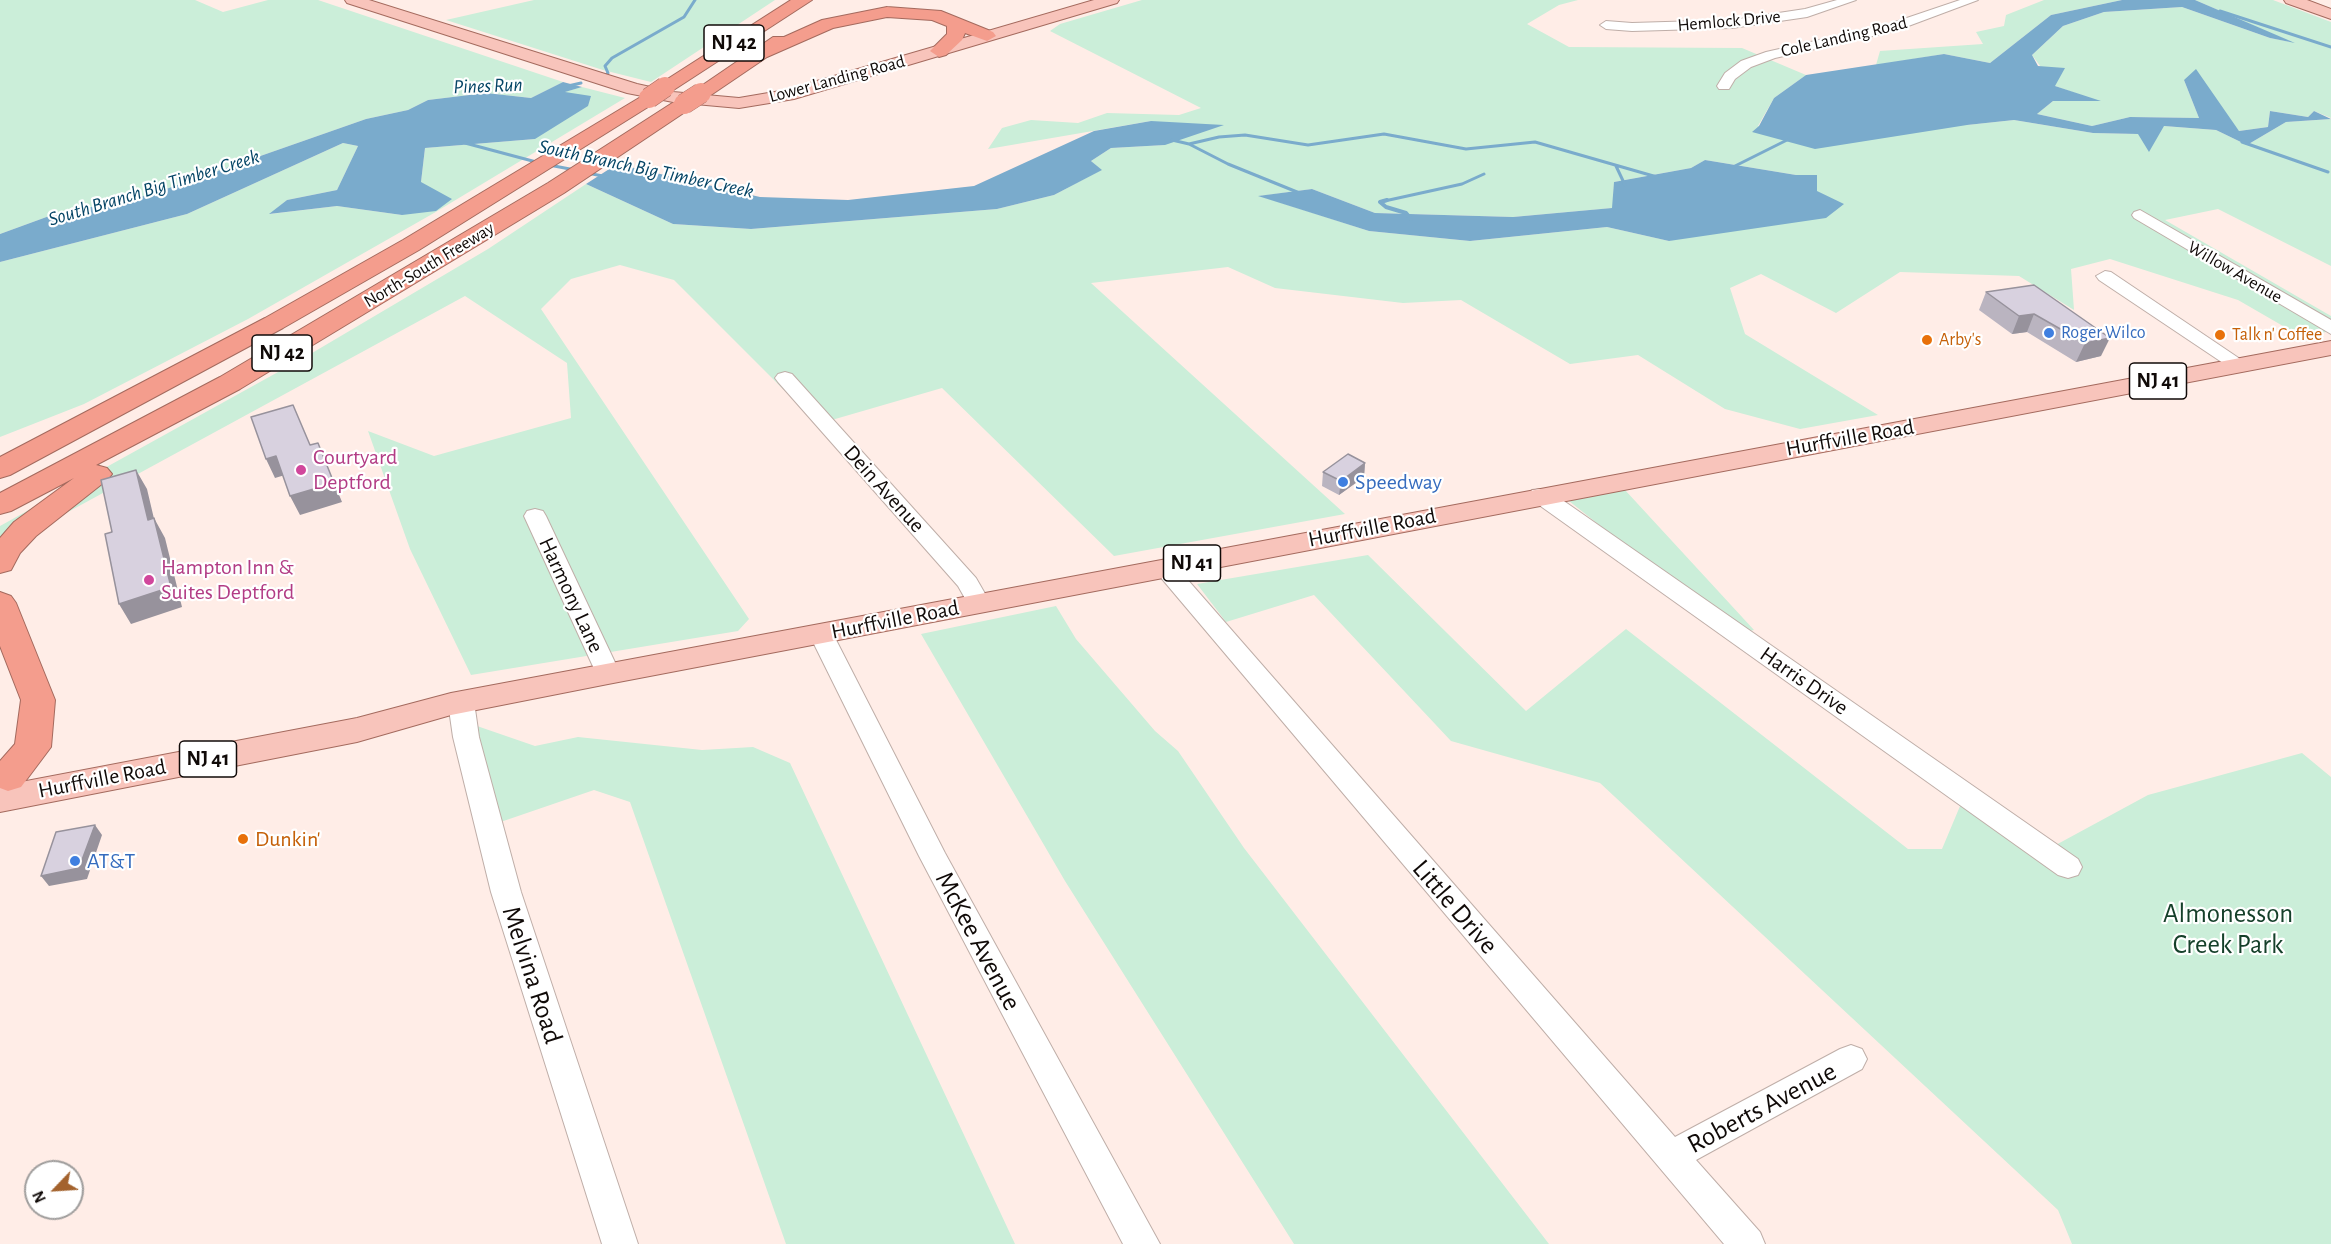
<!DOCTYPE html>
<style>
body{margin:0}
#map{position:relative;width:2331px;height:1244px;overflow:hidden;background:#ffede7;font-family:"Alegreya Sans",sans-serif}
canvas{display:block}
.north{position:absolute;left:24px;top:1160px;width:60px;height:60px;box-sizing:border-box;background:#fff;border:2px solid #9f9d9c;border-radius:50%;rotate:245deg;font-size:16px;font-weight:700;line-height:24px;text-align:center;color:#100a08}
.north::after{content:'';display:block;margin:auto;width:21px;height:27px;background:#a3622d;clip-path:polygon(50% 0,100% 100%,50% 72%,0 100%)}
</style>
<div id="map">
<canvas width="2331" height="1244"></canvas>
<div class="north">N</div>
</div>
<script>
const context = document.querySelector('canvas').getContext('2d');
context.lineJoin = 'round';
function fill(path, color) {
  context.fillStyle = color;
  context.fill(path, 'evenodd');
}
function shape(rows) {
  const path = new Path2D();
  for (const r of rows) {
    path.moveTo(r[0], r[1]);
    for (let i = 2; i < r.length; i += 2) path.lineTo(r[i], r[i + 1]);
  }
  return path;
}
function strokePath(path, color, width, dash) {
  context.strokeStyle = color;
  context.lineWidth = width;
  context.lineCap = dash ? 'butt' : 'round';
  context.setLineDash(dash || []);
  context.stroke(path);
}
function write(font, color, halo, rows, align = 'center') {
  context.font = font + ' "Alegreya Sans",sans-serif';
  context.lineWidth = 4.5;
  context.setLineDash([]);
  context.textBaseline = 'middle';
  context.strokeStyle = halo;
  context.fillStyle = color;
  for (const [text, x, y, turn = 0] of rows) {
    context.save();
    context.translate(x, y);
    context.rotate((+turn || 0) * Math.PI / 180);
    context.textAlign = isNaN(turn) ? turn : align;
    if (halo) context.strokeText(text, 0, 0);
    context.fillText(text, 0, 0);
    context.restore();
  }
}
const green = shape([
 [0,0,195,0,223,12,268,0,318,0,563,82,531,98,486,93,428,100,408,110,366,119,149,195,52,215,0,234],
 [534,0,775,0,651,82,603,70,446,20],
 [1142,0,1578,0,1559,5,1527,24,1569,47,1742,48,1806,75,1774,98,1758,126,1967,125,2014,120,2093,133,2138,134,2164,126,2216,130,2247,145,2286,122,2331,119,2331,266,2218,209,2165,220,2331,316,2331,331,2302,337,2238,300,2110,259,2071,269,2074,310,2019,276,1900,272,1836,313,1761,274,1730,288,1745,334,1878,415,1800,429,1725,409,1638,355,1570,364,1461,300,1403,303,1275,288,1228,267,1091,283,1345,514,1114,556,942,388,818,424,674,280,620,265,571,279,541,309,749,619,738,631,471,675,410,549,368,431,434,456,571,418,567,363,465,296,0,549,0,526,307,356,488,249,586,184,673,224,751,229,997,209,1054,195,1101,170,1091,161,1111,148,1165,145,1151,121,988,149,1002,128,1031,120,1078,123,1107,113,1179,115,1201,108,1050,31,1060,24],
 [1705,160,1796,175,1817,175,1817,191,1669,241,1607,227,1470,241,1369,231,1260,196,1312,189,1375,213,1513,217,1613,208,1614,182,1691,168],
 [2044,0,2122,0,2051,15,1990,63,1944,54,1876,65,1880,51,1983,44,1976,32,2004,26,2006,15],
 [2195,0,2273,0,2331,22,2331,118,2314,111,2308,117,2270,111,2268,127,2239,131,2184,80,2199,118,2130,117,2092,126,2037,114,2053,101,2098,101,2055,86,2032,55,2063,26,2104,12,2182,7,2270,38,2291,42],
 [582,87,625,98,434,213,248,319,84,404,0,437,0,262,187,214,343,143,358,146,337,190,287,200,270,214,337,206,402,215,421,182,425,148,535,139,564,92],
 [1625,490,1754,630,1750,631,1608,532,1569,501],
 [1368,555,1526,711,1626,629,1908,849,1942,849,1963,799,2041,853,2148,795,2302,753,2331,777,2331,1244,2072,1244,2058,1210,1600,783,1451,741,1314,595,1226,622,1197,584],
 [1056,606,1076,639,1155,731,1178,751,1244,848,1549,1244,1294,1244,1065,881,921,634],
 [477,726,535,746,578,737,702,750,753,747,790,763,1015,1244,786,1244,630,802,594,790,486,827,470,758]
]);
const water = shape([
 [2122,0,2195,0,2295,43,2270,38,2182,7,2104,12,2063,26,2032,55,2038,66,2065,68,2055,86,2101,101,2053,101,2037,114,2092,126,2130,117,2199,118,2184,80,2196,69,2239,131,2268,127,2270,111,2308,117,2314,111,2331,119,2286,122,2247,145,2216,130,2164,126,2149,152,2138,134,2093,133,2014,120,1967,125,1815,149,1752,132,1759,126,1774,98,1806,75,1944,54,1990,63,2051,15],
 [563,82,582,87,565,92,591,96,588,106,535,139,425,148,421,182,452,199,436,211,402,215,337,206,269,214,287,200,337,190,358,146,343,143,187,214,0,262,0,234,52,215,149,195,366,119,408,110,428,100,486,93,531,98],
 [1151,121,1224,125,1165,145,1111,148,1091,161,1102,170,1054,195,997,209,751,229,673,224,586,184,617,164,760,197,848,200,974,186,1094,131],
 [1705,160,1796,175,1817,175,1817,191,1844,204,1826,218,1669,241,1607,227,1470,241,1369,231,1258,196,1312,189,1375,213,1513,217,1612,208,1614,182,1691,168]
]);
const streamFar1 = shape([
 [2220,11,2331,47],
 [605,76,608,73,605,66,612,58,684,17,695,0],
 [568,86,581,83],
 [1172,140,1189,144,1228,164,1302,194],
 [2242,142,2328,172],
 [465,143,540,163],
 [1189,144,1219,137,1245,135,1308,145,1384,134,1466,149,1535,142,1657,177],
 [549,165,575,170],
 [1616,166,1625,185],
 [1731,168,1789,139],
 [587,173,608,177],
 [1380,202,1462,184,1484,174]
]);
const stream = shape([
 [1387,200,1380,202,1386,207,1406,213,1411,219]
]);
const minor = shape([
 [1837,0,1856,0,1807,17,1732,28,1632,31,1606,29,1600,25,1606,21,1632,23,1732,20,1805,9,1837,0],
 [1960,0,1978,0,1895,31,1775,58,1751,67,1735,79,1729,89,1719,89,1717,86,1725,73,1741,61,1766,52,1886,25,1960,0],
 [2140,210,2331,320,2331,334,2134,218,2132,215,2134,212,2140,210],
 [2105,271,2111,272,2249,365,2239,371,2232,369,2099,280,2096,276,2105,271],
 [785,372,792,374,976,578,991,604,987,609,979,612,971,609,958,586,778,382,775,378,778,374,785,372],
 [1540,489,1548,490,2078,859,2082,867,2078,875,2068,878,2058,875,1532,500,1529,495,1532,490,1540,489],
 [535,509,543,511,546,516,620,673,617,679,608,682,599,679,596,673,524,516,527,511,535,509],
 [1165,561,1173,563,1675,1137,1840,1049,1851,1045,1862,1049,1867,1059,1862,1069,1696,1160,1760,1232,1765,1244,1724,1244,1157,573,1154,568,1157,563,1165,561],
 [821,626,830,628,833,634,945,853,1160,1244,1123,1244,919,856,809,634,812,628,821,626],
 [461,693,470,696,474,702,479,737,521,892,638,1244,602,1244,491,892,453,737,448,702,452,696,461,693]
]);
const major = shape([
 [345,0,369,0,637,84,673,92,739,98,786,90,1094,0,1119,0,1117,3,794,99,739,108,673,102,627,93,347,3,345,0],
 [2284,0,2307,0,2331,9,2331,19,2286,3,2284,0],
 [2331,341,2331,355,608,684,451,715,357,742,0,812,0,786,357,718,451,693,2331,341]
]);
const highway = shape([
 [791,0,812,0,672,91,665,93,655,87,791,0],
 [887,7,941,11,993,32,996,36,987,41,965,33,962,40,946,55,939,57,930,51,947,34,947,26,932,20,887,17,833,28,767,57,708,97,701,99,691,93,773,37,784,37,822,20,887,7],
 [649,92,656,94,659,98,656,102,419,250,283,328,10,475,0,478,0,457,265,318,403,240,649,92],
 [684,98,691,100,694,104,691,108,564,193,240,389,96,465,107,468,112,474,107,480,36,536,20,553,11,570,0,573,0,538,14,522,74,478,11,511,0,514,0,493,220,377,548,183,677,100,684,98],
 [0,592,11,596,16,603,55,700,51,747,21,787,8,791,0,788,0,761,15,744,21,700,0,646,0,592]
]);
const highwayBridge = shape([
 [649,98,665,87],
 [684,104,701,93]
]);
const wall = shape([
 [2034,285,2101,356,2076,362,2027,332,2012,334,1979,310,1986,292],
 [1365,463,1364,477,1339,495,1322,486,1323,472]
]);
const shadedWall = shape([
 [2034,314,2027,332,2012,334,2019,316],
 [2110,338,2101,356,2076,362,2085,343],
 [318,443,342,502,300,515,290,496],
 [276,456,285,475,275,478,266,459],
 [1365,463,1364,477,1339,495,1341,481],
 [136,470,147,489,159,540,148,520],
 [154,518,165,538,182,607,131,624,119,604],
 [95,825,102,835,87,879,49,886,41,876]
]);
const building = shape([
 [2034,285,2110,338,2085,343,2034,314,2019,316,1986,292,2034,285],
 [293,405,310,445,318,443,334,483,290,496,276,456,266,459,251,417,293,405],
 [1348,454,1365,463,1341,481,1323,472,1348,454],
 [136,470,148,520,154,518,171,587,119,604,105,534,112,532,101,480,136,470],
 [95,825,79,868,41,876,56,832,95,825]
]);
const markers = [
 [2049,333,6,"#3f7fe0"],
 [2220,335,6,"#e8710a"],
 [1927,340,6,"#e8710a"],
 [301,470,6,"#d1479c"],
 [1343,482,6,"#3f7fe0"],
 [149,580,6,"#d1479c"],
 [243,839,6,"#e8710a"],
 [75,861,6,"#3f7fe0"]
];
const farStreetnames = [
 ["Hemlock Drive",1729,21,-5],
 ["Cole Landing Road",1844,37,-13],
 ["Lower Landing Road",837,79,-15],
 ["North-South Freeway",429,265,-31],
 ["Willow Avenue",2235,272,30]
];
const farShopnames = [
 ["Roger Wilco",2061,333]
];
const farFoodnames = [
 ["Talk n' Coffee",2232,335],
 ["Arby's",1939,340]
];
const farWaternames = [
 ["Pines Run",488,86,-2],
 ["South Branch Big Timber Creek",646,169,12],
 ["South Branch Big Timber Creek",154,188,-17]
];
const shields = [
 [734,43,60],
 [282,353,60],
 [2158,381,57],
 [1192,563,57],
 [208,759,57]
];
const shieldNames = [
 ["NJ 42",734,43],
 ["NJ 42",282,353],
 ["NJ 41",2158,381],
 ["NJ 41",1192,563],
 ["NJ 41",208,759]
];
const streetNames = [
 ["Hurffville Road",1850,438,-10],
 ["Dein Avenue",884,489,48],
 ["Hurffville Road",1372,528,-11],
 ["Harmony Lane",571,595,65],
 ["Hurffville Road",895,620,-11],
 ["Harris Drive",1804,681,35],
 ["Hurffville Road",102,779,-11]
];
const hotelNames = [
 ["Courtyard",313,457],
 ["Deptford",313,482],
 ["Hampton Inn &",161,567],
 ["Suites Deptford",161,592]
];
const shopNames = [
 ["Speedway",1355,482],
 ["AT&T",87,861]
];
const foodNames = [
 ["Dunkin'",255,839]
];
const nearStreetnames = [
 ["Little Drive",1455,907,49],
 ["McKee Avenue",978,941,62],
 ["Melvina Road",532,975,72],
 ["Roberts Avenue",1762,1108,-28]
];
const nearParknames = [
 ["Almonesson",2228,914],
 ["Creek Park",2228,945]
];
fill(green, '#cbeed9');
fill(water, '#7aabcc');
strokePath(streamFar1, '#7aabcc', 3);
strokePath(stream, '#7aabcc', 4);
strokePath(minor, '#bfaea8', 2);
strokePath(major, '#a46a5e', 2);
strokePath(highway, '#a46a5e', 2);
fill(minor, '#fff');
fill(major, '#f8c4bb');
fill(highway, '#f49d8d');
strokePath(highwayBridge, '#a46a5e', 21, []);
strokePath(highwayBridge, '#f49d8d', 20);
fill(wall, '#bab4c0');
fill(shadedWall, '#97929c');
fill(building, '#d8d1df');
strokePath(building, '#97929c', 1.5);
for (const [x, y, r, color] of markers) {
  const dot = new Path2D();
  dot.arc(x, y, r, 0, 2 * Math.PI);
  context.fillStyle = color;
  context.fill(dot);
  strokePath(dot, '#fff', 2);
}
write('18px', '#100a08', '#fff', farStreetnames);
write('18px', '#366cbe', '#fff', farShopnames, 'left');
write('18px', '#c56008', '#fff', farFoodnames, 'left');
write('italic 20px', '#044465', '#fff', farWaternames);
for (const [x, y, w] of shields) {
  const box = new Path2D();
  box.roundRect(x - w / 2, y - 18, w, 36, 4.5);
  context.fillStyle = '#fff';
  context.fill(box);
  strokePath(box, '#100a08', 1.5);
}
write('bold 21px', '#100a08', null, shieldNames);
write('22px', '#100a08', '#fff', streetNames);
write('22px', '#b23c85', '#fff', hotelNames, 'left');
write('22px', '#366cbe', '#fff', shopNames, 'left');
write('22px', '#c56008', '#fff', foodNames, 'left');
write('27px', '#100a08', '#fff', nearStreetnames);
write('27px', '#15402a', '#fff', nearParknames);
</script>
